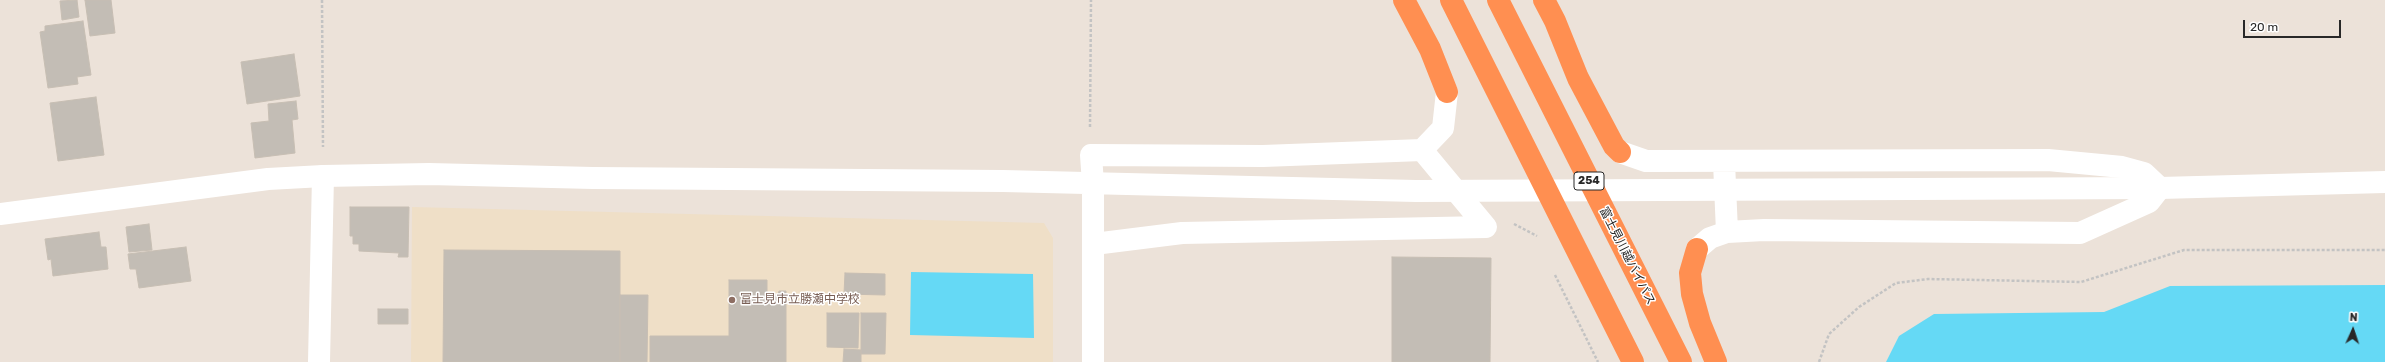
<!DOCTYPE html>
<meta charset="utf-8">
<style>
body{margin:0}
#map{position:relative;width:2385px;height:362px;overflow:hidden;background:#ece2d9;font-family:Rubik,sans-serif}
canvas{display:block}
.north{position:absolute;left:2333px;top:310px;width:40px;height:40px;-webkit-text-stroke:3px #fff;paint-order:stroke;rotate:3deg;font-size:11px;font-weight:700;line-height:16px;text-align:center;color:#282828}
.north::after{content:'';display:block;margin:auto;width:14px;height:18px;background:#282828;clip-path:polygon(50% 0,100% 100%,50% 72%,0 100%)}
.scale{position:absolute;left:2243px;top:20px;width:98px;height:18px;box-sizing:border-box;border:2px solid #282828;border-top:0;padding-left:5px;font-size:12px;line-height:14px;white-space:nowrap;color:#282828;-webkit-text-stroke:3px #fff;paint-order:stroke}
</style>
<div id="map">
<canvas width="2385" height="362"></canvas>
<div class="north">N</div>
<div class="scale">20 m</div>
</div>
<script>
const context = document.querySelector('canvas').getContext('2d');
context.lineJoin = 'round';
function fill(path, color) {
  context.fillStyle = color;
  context.fill(path, 'evenodd');
}
function shape(rows) {
  const path = new Path2D();
  for (const r of rows) {
    path.moveTo(r[0], r[1]);
    for (let i = 2; i < r.length; i += 2) path.lineTo(r[i], r[i + 1]);
  }
  return path;
}
function strokePath(path, color, width, dash) {
  context.strokeStyle = color;
  context.lineWidth = width;
  context.lineCap = dash ? 'butt' : 'round';
  context.setLineDash(dash || []);
  context.stroke(path);
}
function write(font, color, halo, rows, align = 'center') {
  context.font = font + ' Rubik,"Noto Sans JP",sans-serif';
  context.lineWidth = 3;
  context.setLineDash([]);
  context.textBaseline = 'middle';
  context.strokeStyle = halo;
  context.fillStyle = color;
  for (const [text, x, y, turn = 0] of rows) {
    context.save();
    context.translate(x, y);
    context.rotate((+turn || 0) * Math.PI / 180);
    context.textAlign = isNaN(turn) ? turn : align;
    if (halo) context.strokeText(text, 0, 0);
    context.fillText(text, 0, 0);
    context.restore();
  }
}
const education = shape([
 [412,207,1044,223,1053,238,1053,362,411,362]
]);
const water = shape([
 [911,272,1033,274,1034,338,910,335],
 [2385,285,2385,362,1886,362,1899,336,1934,314,2104,312,2170,286]
]);
const building = shape([
 [77,0,79,17,62,20,60,1,77,0],
 [85,0,111,0,115,33,90,36,85,0],
 [83,21,91,75,77,77,78,84,48,88,40,32,45,31,45,26,83,21],
 [294,54,300,96,247,104,241,62,294,54],
 [96,97,104,155,58,161,50,103,96,97],
 [296,101,298,119,292,120,295,153,255,158,251,123,269,121,268,104,296,101],
 [350,207,409,207,408,257,398,257,399,253,359,251,359,244,353,244,353,236,350,236,350,207],
 [149,224,152,250,129,252,126,227,149,224],
 [99,232,101,247,106,247,108,269,53,276,51,259,48,260,45,239,99,232],
 [186,247,191,281,139,288,136,269,130,269,128,254,186,247],
 [444,250,620,251,620,362,443,362,444,250],
 [1392,257,1491,258,1490,362,1392,362,1392,257],
 [845,273,885,274,885,295,844,294,845,273],
 [729,280,767,280,767,295,778,295,779,291,786,291,786,362,650,362,650,336,729,336,729,280],
 [620,295,648,295,647,362,620,362,620,295],
 [378,309,408,309,408,324,378,324,378,309],
 [827,313,859,313,858,348,827,347,827,313],
 [861,313,886,313,885,354,861,354,861,313],
 [844,349,861,350,861,362,843,362,844,349]
]);
const path = shape([
 [322,0,323,147],
 [1090,127,1091,0],
 [1514,224,1537,236],
 [1555,275,1598,362],
 [1819,362,1829,334,1859,307,1896,283,1928,279,2081,282,2184,250,2385,250]
]);
const street = shape([
 [1620,152,1646,161,2048,160,2122,167,2144,173,2160,188,2149,202,2080,233,1764,230,1727,232,1710,238,1697,249],
 [1724,162,1727,232],
 [1093,184,1091,155,1263,156,1422,150,1443,128,1447,92],
 [1094,244,1182,233,1486,227,1422,150],
 [319,362,323,176]
]);
const secondary = shape([
 [1093,184,1093,362],
 [0,214,268,179,323,176,429,174,593,178,1003,181,1416,191,2160,188,2385,182]
]);
const highway = shape([
 [1404,0,1430,49,1447,92],
 [1451,0,1633,362],
 [1498,0,1681,362],
 [1544,0,1555,21,1578,78,1614,146,1620,152],
 [1697,249,1690,273,1692,294,1700,323,1716,362]
]);
const markers = [
 [732,300,4,"#8d6e63"]
];
const shields = [
 [1589,181,30]
];
const shieldNames = [
 ["254",1589,181]
];
const streetNames = [
 ["富士見川越バイパス",1627,256,63]
];
const educationNames = [
 ["富士見市立勝瀬中学校",740,300]
];
fill(education, '#efdfc7');
fill(water, '#65d9f5');
fill(building, '#c3bdb5');
strokePath(building, '#c7beb3', 1);
strokePath(path, '#c3c3c3', 2.5, [3, 2]);
strokePath(street, '#fff', 22);
strokePath(secondary, '#fff', 22);
strokePath(highway, '#ff8f51', 22);
for (const [x, y, r, color] of markers) {
  const dot = new Path2D();
  dot.arc(x, y, r, 0, 2 * Math.PI);
  context.fillStyle = color;
  context.fill(dot);
  strokePath(dot, '#fff', 1.5);
}
for (const [x, y, w] of shields) {
  const box = new Path2D();
  box.roundRect(x - w / 2, y - 9, w, 18, 3);
  context.fillStyle = '#fff';
  context.fill(box);
  strokePath(box, '#282828', 1);
}
write('bold 11px', '#282828', null, shieldNames);
write('12px', '#282828', '#fff', streetNames);
write('12px', '#785e54', '#fff', educationNames, 'left');
</script>
